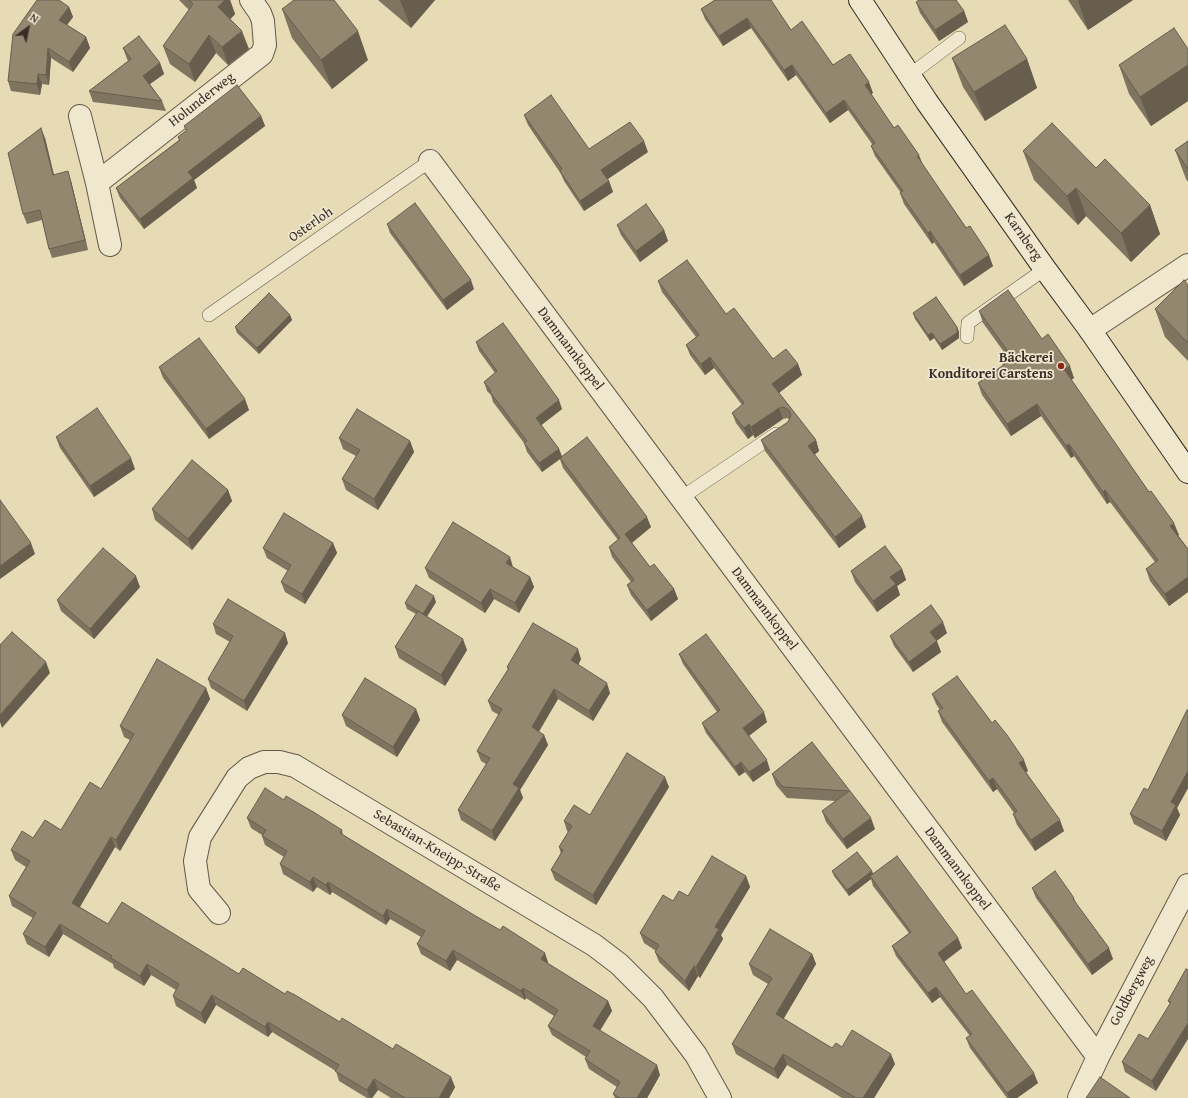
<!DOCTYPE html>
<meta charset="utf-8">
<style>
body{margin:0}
#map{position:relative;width:1188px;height:1098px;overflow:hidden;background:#e6dbb4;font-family:"Gentium Book Plus",serif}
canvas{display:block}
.north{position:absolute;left:8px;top:8px;width:40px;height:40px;-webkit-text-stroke:3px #efe8ce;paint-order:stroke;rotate:33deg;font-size:11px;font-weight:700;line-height:16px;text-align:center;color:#3a2d27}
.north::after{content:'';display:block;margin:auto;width:14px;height:18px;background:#3a2d27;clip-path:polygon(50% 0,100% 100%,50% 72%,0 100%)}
</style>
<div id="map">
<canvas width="1188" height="1098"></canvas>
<div class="north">N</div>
</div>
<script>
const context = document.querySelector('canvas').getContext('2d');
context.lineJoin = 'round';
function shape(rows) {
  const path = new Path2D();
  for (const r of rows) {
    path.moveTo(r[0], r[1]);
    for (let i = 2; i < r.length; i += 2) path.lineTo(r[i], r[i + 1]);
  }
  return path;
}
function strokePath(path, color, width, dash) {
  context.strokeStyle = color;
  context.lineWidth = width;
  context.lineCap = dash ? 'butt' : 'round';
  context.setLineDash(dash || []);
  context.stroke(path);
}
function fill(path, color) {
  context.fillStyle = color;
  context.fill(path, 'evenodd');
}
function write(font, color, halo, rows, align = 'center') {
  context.font = font + ' "Gentium Book Plus",serif';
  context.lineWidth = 3.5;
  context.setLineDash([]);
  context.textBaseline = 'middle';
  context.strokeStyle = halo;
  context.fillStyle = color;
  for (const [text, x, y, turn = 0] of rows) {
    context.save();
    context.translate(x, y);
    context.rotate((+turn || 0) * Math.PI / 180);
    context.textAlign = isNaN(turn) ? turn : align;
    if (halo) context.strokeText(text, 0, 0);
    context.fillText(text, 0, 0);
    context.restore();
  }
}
const lane = shape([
 [910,75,959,38],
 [209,315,430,161],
 [967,337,968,323,1045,269],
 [681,498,776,434]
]);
const street = shape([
 [80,116,97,183],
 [430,161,1098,1057],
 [110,245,97,183,262,54,265,45,263,21,260,13,251,0],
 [1090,330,1188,265],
 [219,913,199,889,195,861,200,837,237,778,249,768,264,762,279,762,295,766,594,945,619,964,653,998,696,1055,720,1098],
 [1079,1098,1098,1057,1188,885]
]);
const secondary = shape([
 [860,0,927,102,1045,269,1090,330,1188,472]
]);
const wall = shape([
 [179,0,230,0,235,14,230,19,249,49,228,65,216,53,195,82,170,64,163,46,189,10],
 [378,0,435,0,411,28],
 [715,0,791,30,833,65,873,93,871,94,894,128,923,165,993,266,964,286,934,242,932,244,904,204,900,193,901,193,875,156,871,146,872,144,848,110,830,123,796,75,788,81,751,28,723,46,705,19,701,9],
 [1068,0,1133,0,1088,30],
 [916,2,964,11,968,22,939,41,920,13],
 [69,7,73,17,67,25,86,37,90,48,73,72,51,58,49,85,42,84,40,95,11,91,8,81],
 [282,9,368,60,332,89,292,38],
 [123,48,160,63,164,74,150,84,162,101,166,111,93,102,89,91,128,61,127,59],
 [1188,49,1188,101,1151,126,1129,94,1119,65],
 [952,58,1027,59,1037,88,985,121,963,87],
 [524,115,589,149,648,152,607,179,609,181,613,192,584,211,564,181,561,174,528,125],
 [261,116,265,126,194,180,197,188,144,229,120,198,116,188,179,140,178,137,186,131,184,126],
 [45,138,54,175,71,181,88,250,52,258,49,249,42,220,27,224,23,214],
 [1188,141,1188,182,1186,179,1175,150],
 [1023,151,1096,168,1150,205,1160,234,1131,262,1086,216,1078,225,1034,180],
 [387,224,474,289,447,310,390,233],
 [617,225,664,230,668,241,640,262,621,235],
 [658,281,726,314,773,359,798,364,802,375,779,393,816,440,819,451,814,455,866,527,839,548,765,451,761,440,788,422,789,419,787,418,783,419,755,438,753,435,748,439,736,423,732,413,742,405,714,368,705,375,690,355,686,345,696,337,662,292],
 [1188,285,1188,361,1165,337,1155,309],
 [979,311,1042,339,1074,378,1071,380,1179,535,1178,535,1188,549,1188,592,1169,606,1150,581,1146,569,1155,562,1110,502,1107,504,1074,456,1071,458,1041,416,1011,436,982,395,978,383,1003,366,999,355,1004,352,983,323],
 [913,313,957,327,959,332,959,338,942,350,934,338,930,341,915,319],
 [290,315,292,320,259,354,237,333,235,327],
 [476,342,562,409,541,425,559,449,562,456,651,527,632,543,650,567,674,589,678,599,651,621,631,595,627,585,631,582,612,557,609,547,618,540,563,468,560,459,542,472,527,452,524,443,493,402,491,395,487,391,484,382,495,373,479,351],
 [159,367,249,410,209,439,163,378],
 [56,437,135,469,94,497,60,448],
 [339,438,410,441,414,452,378,510,346,490,342,479,356,456,343,449],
 [228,490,232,501,192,550,155,520,152,509],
 [333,543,337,553,305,604,285,592,281,582,288,571,267,558,263,548],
 [513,567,530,577,534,587,519,613,494,599,485,613,429,578,425,568],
 [902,569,906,580,897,586,900,595,877,612,855,582,851,571],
 [140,587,94,639,61,611,57,600],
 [436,602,427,617,467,650,445,686,399,658,395,647,416,614,407,609,405,603],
 [213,624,288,643,247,711,211,688,208,679,230,642,216,634],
 [947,633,936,641,941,652,913,672,894,646,890,636],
 [679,654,767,722,749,736,770,770,753,782,745,772,739,776,706,733,702,723,717,712,683,664],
 [581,659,578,665,610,693,593,721,558,699,539,732,544,735,548,745,520,790,523,798,495,841,461,820,458,810,486,764,481,761,477,751,499,715,492,711,488,701,508,670,507,667],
 [206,688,210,699,120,851,115,847,80,907,108,924,239,974,285,994,340,1022,455,1087,449,1098,391,1098,378,1090,372,1098,367,1098,339,1081,336,1071,272,1032,268,1037,216,1005,205,1024,176,1006,173,996,176,990,151,975,144,986,114,968,113,964,63,934,49,957,27,944,23,934,33,918,12,906,9,896,26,867,15,860,11,850,33,838,61,830,101,789,130,740,124,737,120,726],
 [932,694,992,723,1028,771,1026,772,1064,831,1035,851,1017,825,1013,814,1014,813,997,789,993,792,942,722,938,711,940,710,936,704],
 [416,709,420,720,397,757,346,726,342,715],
 [1188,710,1188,788,1177,808,1180,815,1166,841,1134,824,1130,814,1148,790],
 [812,742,875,829,847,849,826,822,822,811,836,801,787,798,776,785,772,774],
 [669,787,596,905,555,880,551,870,561,854,559,847,568,832,567,831,564,821,590,815],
 [284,800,342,830,343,835,548,962,548,964,608,1001,612,1011,600,1031,660,1075,647,1098,615,1098,613,1094,617,1087,589,1069,585,1059,586,1057,552,1035,548,1026,554,1016,526,998,525,1000,457,960,450,971,421,954,417,944,421,937,390,919,386,925,332,892,330,895,317,887,313,892,283,874,280,864,284,857,265,845,262,836,262,835,251,828,247,818],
 [832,871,872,871,873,874,958,938,962,948,944,962,966,994,1038,1083,1017,1098,1007,1098,970,1048,966,1038,970,1036,940,997,932,1003,896,956,892,946,909,933,873,886,871,879,849,896,834,876],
 [746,876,750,887,721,935,723,939,700,978,698,976,689,991,659,962,655,952,656,951,644,943,640,933,673,901],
 [1032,888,1074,898,1076,903,1113,959,1092,975,1036,898],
 [812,954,816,964,783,1019,832,1048,842,1047,895,1064,874,1098,842,1098,787,1065,778,1079,736,1054,732,1044,768,984,753,975,749,964],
 [1186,969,1156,1091,1125,1072,1122,1062,1148,1039,1170,1004,1168,1001]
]);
const shadedWall = shape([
 [225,0,230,0,235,14,225,25,218,7],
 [400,0,435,0,411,28],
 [1079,0,1133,0,1088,30,1078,1],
 [69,7,73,17,63,30,59,20],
 [964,11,968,22,939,41,935,30],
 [747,18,751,28,723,46,719,36],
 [242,31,249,49,228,65,222,47],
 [358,31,368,60,332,89,321,60],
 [209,35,216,53,195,82,189,64],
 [86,37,90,48,73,72,69,62],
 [48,48,51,58,49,85,46,75],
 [1027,59,1037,88,985,121,974,92],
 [160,63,164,74,147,86,143,76],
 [792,65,796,75,788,81,784,70],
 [1188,65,1188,101,1151,126,1140,97],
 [38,74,42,84,40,95,37,84],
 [869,82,873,93,868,96,865,85],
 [844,100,848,110,830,123,826,113],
 [261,116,265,126,194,180,197,188,144,229,140,219,188,172],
 [41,128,45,138,56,184,53,175],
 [644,141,648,152,605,181,601,170],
 [919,155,923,165,917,156],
 [68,171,71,181,88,250,85,240],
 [609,181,613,192,584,211,580,201],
 [1076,188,1086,216,1078,225,1067,196],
 [1150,205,1160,234,1131,262,1121,233],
 [664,230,668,241,640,262,636,251],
 [930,231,934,242,932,244,928,233],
 [989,255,993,266,964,286,960,275],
 [471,280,474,289,447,310,443,300],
 [290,315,292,320,259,354,257,348],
 [957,327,959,332,959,338,942,350,940,344],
 [932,333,934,338,930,341,928,335],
 [710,357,714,368,705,375,701,364],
 [798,364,802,375,776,395,772,384],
 [1070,366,1074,378,1069,381,1064,369],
 [245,399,249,410,209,439,206,429],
 [559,400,562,409,539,427,536,418],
 [1037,404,1041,416,1011,436,1007,424],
 [779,408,783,419,755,438,751,427],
 [749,424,753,435,748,439,744,428],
 [816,440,819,451,812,457,808,446],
 [410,441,414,452,378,510,374,499],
 [1069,444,1074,456,1071,458,1066,446],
 [559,449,562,458,560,458,560,459,542,472,539,463],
 [131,458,135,469,94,497,90,486],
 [228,490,232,501,192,550,188,539],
 [1105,490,1110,502,1107,504,1103,492],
 [862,516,866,527,839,548,835,537],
 [647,517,651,527,629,545,625,534],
 [1174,523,1179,535,1175,538,1170,526],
 [31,543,35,554,0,579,0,566],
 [333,543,337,553,305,604,302,594],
 [510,557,513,567,509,573,506,563],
 [902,569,906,580,897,586,900,595,877,612,873,601,890,577],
 [136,576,140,587,94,639,90,629],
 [530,577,534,587,519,613,515,603],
 [1188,577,1188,592,1169,606,1165,594],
 [490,589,494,599,485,613,481,603],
 [674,589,678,599,651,621,647,610],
 [434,596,436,602,425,619,423,614],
 [943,622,947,633,934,643,930,632],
 [285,633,288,643,247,711,244,701],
 [463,639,467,650,445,686,441,675],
 [937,641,941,652,913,672,909,662],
 [578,649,581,659,575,671,571,660],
 [46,662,50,673,2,728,0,722,0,715],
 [607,683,610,693,593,721,589,711],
 [206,688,210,699,120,851,116,840],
 [554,689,558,699,535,737,532,727],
 [416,709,420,720,397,757,393,747],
 [764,712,767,722,747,737,743,728],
 [544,735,548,745,520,790,523,798,495,841,492,831,513,784],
 [767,760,770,770,753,782,749,772],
 [1024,760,1028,771,1023,774,1019,763],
 [741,762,745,772,739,776,735,767],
 [1188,771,1188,788,1177,808,1180,815,1166,841,1162,831,1171,802],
 [665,777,669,787,596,905,593,895],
 [993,778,997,789,993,792,989,781],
 [871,818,875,829,847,849,843,839],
 [1060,820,1064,831,1035,851,1031,840],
 [111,837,115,847,76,913,72,903],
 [872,871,874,877,870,876,871,879,849,896,847,890],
 [746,876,750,887,721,935,723,939,700,978,696,967,715,927],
 [313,877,317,887,313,892,310,882],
 [328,882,332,892,330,895,326,885],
 [387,909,390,919,386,925,383,916],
 [60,924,63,934,49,957,45,947],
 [958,938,962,948,942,963,938,953],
 [1109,948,1113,959,1092,975,1088,964],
 [453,950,457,960,450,971,446,961],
 [545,953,548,962,544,969,541,959],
 [812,954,816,964,780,1025,776,1014],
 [147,964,151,975,144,986,140,976],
 [694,966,698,976,689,991,685,981],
 [936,987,940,997,932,1003,928,993],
 [523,988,526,998,525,1000,521,991],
 [212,995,216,1005,205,1024,201,1013],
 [608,1001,612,1011,596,1036,593,1026],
 [268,1022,272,1032,268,1037,265,1027],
 [1188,1023,1188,1039,1156,1091,1152,1081],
 [783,1054,787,1065,778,1079,774,1069],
 [891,1054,895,1064,874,1098,863,1098],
 [657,1065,660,1075,647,1098,637,1098],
 [1034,1073,1038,1083,1017,1098,1009,1098,1007,1093],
 [451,1077,455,1087,449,1098,439,1098],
 [374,1079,378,1090,372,1098,370,1098,367,1090]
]);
const building = shape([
 [37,0,59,0,69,7,59,20,86,37,69,62,48,48,46,75,38,74,37,84,8,81,13,34,37,0],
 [189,0,225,0,218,7,242,31,222,47,209,35,189,64,163,46,193,4,189,0],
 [294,0,334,0,358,31,321,60,282,9,294,0],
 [715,0,771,0,791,30,802,21,833,65,850,54,869,82,865,85,894,128,898,125,919,155,917,156,966,228,970,226,989,255,960,275,930,231,928,233,900,193,903,191,871,146,875,143,844,100,826,113,792,65,784,70,747,18,719,36,701,9,715,0],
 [919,0,956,0,964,11,935,30,916,2,919,0],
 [1005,25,1027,59,974,92,952,58,1005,25],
 [1174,28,1188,49,1188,65,1140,97,1119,65,1174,28],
 [139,36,160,63,143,76,162,101,89,91,131,59,123,48,139,36],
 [237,85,261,116,188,172,193,178,140,219,116,188,180,140,178,137,187,130,184,126,237,85],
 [551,95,589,149,630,122,644,141,601,170,609,181,580,201,560,171,562,169,524,115,551,95],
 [1052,123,1096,168,1105,159,1150,205,1121,233,1076,188,1067,196,1023,151,1052,123],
 [41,128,53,175,68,171,85,240,49,249,40,210,23,214,8,153,41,128],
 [1188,141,1188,169,1175,150,1188,141],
 [415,203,471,280,443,300,387,224,415,203],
 [646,204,664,230,636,251,617,225,646,204],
 [687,260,726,314,734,308,773,359,786,349,798,364,772,384,816,440,808,446,862,516,835,537,761,440,788,422,791,415,789,410,783,407,779,408,751,427,749,424,744,428,732,413,744,403,710,357,701,364,686,345,699,335,658,281,687,260],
 [1184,280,1188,285,1188,343,1155,309,1184,280],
 [1008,290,1042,339,1048,334,1070,366,1064,369,1149,492,1151,491,1174,523,1170,526,1188,549,1188,577,1165,594,1146,569,1158,560,1105,490,1103,492,1069,444,1066,446,1037,404,1007,424,978,383,1005,364,999,355,1007,350,979,311,1008,290],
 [269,293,290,315,257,348,235,327,269,293],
 [936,297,957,327,957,333,940,344,932,333,928,335,913,313,936,297],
 [503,323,559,400,536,418,559,449,539,463,524,443,527,441,490,392,491,391,484,382,497,371,476,342,503,323],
 [199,338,245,399,206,429,159,367,199,338],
 [97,408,131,458,90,486,56,437,97,408],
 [357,409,410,441,374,499,342,479,360,450,339,438,357,409],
 [587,437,647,517,625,534,650,567,654,564,674,589,647,610,627,585,634,580,609,547,620,538,560,458,587,437],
 [192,460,228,490,188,539,152,509,192,460],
 [0,500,31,543,0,566,0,500],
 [284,513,333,543,302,594,281,582,291,565,263,548,284,513],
 [453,522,510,557,506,563,530,577,515,603,490,589,481,603,425,568,453,522],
 [885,546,902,569,890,577,896,584,873,601,851,571,885,546],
 [103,548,136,576,90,629,57,600,103,548],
 [416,585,434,596,423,614,405,603,416,585],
 [228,599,285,633,244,701,208,679,233,636,213,624,228,599],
 [931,605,943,622,930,632,937,641,909,662,890,636,931,605],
 [418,611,463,639,441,675,395,647,418,611],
 [533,623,578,649,571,660,607,683,589,711,554,689,532,727,544,735,513,784,519,788,492,831,458,810,490,758,477,751,502,709,488,701,509,668,507,667,533,623],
 [12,632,46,662,0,715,0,645,12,632],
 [706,634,764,712,743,728,767,760,749,772,741,762,735,767,702,723,720,710,679,654,706,634],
 [157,659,206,688,116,840,111,837,72,903,108,924,122,902,239,974,243,968,285,994,287,991,295,995,340,1022,342,1018,393,1049,396,1044,451,1077,439,1098,405,1098,374,1079,367,1090,335,1071,339,1065,268,1022,265,1027,212,995,201,1013,173,996,179,984,147,964,140,976,111,958,112,956,60,924,45,947,23,934,36,913,9,896,30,861,11,850,22,831,33,838,45,820,61,830,90,782,101,789,134,734,120,726,157,659],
 [957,676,992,723,995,720,1007,735,1024,760,1019,763,1060,820,1031,840,1013,814,1017,811,993,778,989,781,938,711,943,708,932,694,957,676],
 [365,678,416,709,393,747,342,715,365,678],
 [1187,710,1188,710,1188,771,1171,802,1176,805,1162,831,1130,814,1144,788,1148,790,1187,710],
 [812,742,871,818,843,839,822,811,849,791,783,787,772,774,812,742],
 [627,753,665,777,593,895,551,870,563,850,559,847,572,826,564,821,574,805,590,815,627,753],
 [265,788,284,800,286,796,315,813,342,830,340,833,474,915,500,930,503,926,545,953,541,959,608,1001,593,1026,657,1065,637,1098,620,1098,613,1094,620,1082,585,1059,590,1051,548,1026,558,1010,523,988,521,991,453,950,446,961,417,944,425,931,387,909,383,916,328,882,326,885,313,877,310,882,280,864,287,851,262,836,266,830,247,818,265,788],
 [857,852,872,871,847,890,832,871,857,852],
 [712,856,746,876,715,927,719,929,696,967,694,966,685,981,655,952,659,945,640,933,663,895,673,901,679,891,688,896,712,856],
 [897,856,958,938,938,953,966,994,972,990,1034,1073,1007,1093,966,1038,972,1034,936,987,928,993,892,946,911,932,870,876,897,856],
 [1055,871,1074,898,1073,899,1109,948,1088,964,1032,888,1055,871],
 [770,929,812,954,776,1014,832,1048,836,1043,842,1047,852,1030,891,1054,863,1098,856,1098,783,1054,774,1069,732,1044,772,978,749,964,770,929],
 [1186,969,1188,970,1188,1023,1152,1081,1122,1062,1139,1034,1148,1039,1171,1002,1168,1001,1186,969],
 [1100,1077,1130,1098,1086,1098,1100,1077]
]);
const markers = [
 [1061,366,4,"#8f2418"]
];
const streetNames = [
 ["Holunderweg",202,100,-38],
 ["Osterloh",311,225,-35],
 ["Karnberg",1023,237,55],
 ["Dammannkoppel",570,349,53],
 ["Dammannkoppel",764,609,53],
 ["Sebastian-Kneipp-Straße",437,851,31],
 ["Dammannkoppel",957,869,53],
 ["Goldbergweg",1132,991,-62]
];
const poiNames = [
 ["Bäckerei",1053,358],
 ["Konditorei Carstens",1053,374]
];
strokePath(lane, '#65584a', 14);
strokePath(street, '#65584a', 24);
strokePath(secondary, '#3a2d27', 24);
strokePath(lane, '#efe8ce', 13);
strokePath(street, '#efe8ce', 22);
strokePath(secondary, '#efe8ce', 22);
fill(wall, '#7e7460');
fill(shadedWall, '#675e4e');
fill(building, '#938770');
strokePath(building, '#675e4e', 1);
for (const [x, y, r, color] of markers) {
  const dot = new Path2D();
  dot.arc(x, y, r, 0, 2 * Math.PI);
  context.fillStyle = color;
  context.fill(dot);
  strokePath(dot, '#efe8ce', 1.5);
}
write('14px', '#3a2d27', '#efe8ce', streetNames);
write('bold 14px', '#3a2d27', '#efe8ce', poiNames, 'right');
</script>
